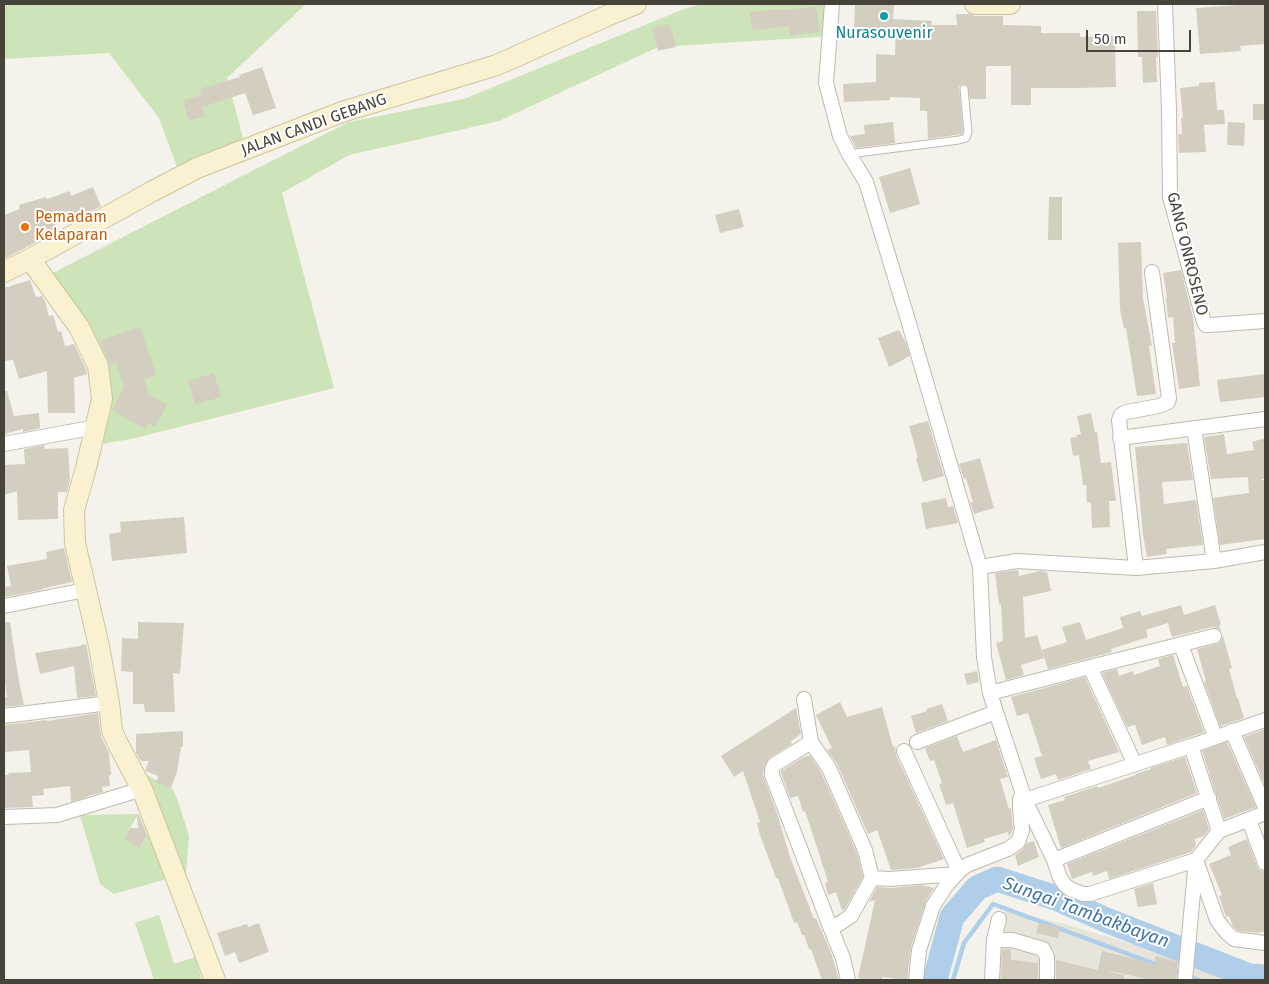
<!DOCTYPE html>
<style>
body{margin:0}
#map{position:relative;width:1269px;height:984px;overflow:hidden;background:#f4f2eb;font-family:"Fira Sans",sans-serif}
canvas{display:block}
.frame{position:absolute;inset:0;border:5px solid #474339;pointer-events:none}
.scale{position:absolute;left:1086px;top:30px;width:105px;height:22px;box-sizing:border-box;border:2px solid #474339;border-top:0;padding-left:6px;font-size:15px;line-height:18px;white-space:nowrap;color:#474339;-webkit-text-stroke:4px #fff;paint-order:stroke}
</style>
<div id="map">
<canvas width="1269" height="984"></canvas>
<div class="frame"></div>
<div class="scale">50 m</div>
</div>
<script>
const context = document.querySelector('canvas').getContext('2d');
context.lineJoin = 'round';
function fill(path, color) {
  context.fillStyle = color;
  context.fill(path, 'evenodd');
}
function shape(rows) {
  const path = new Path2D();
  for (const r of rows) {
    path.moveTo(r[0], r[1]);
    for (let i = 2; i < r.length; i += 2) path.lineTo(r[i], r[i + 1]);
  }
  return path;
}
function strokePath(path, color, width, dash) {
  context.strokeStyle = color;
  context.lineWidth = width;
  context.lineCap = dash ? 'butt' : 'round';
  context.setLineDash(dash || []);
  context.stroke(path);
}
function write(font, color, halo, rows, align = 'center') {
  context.font = font + ' "Fira Sans",sans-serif';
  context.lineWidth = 4;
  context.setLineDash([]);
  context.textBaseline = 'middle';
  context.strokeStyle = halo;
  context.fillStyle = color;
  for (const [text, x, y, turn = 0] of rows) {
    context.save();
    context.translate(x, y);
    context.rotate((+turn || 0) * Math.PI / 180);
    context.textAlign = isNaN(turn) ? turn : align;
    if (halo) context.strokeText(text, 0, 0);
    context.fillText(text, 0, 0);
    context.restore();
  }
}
const residential = shape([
 [1004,910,1065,924,1192,962,1222,980,999,980]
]);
const green = shape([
 [4,4,306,4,227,78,243,138,180,175,159,118,109,53,4,59],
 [702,4,831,4,833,36,658,47,499,121,349,155,282,193,334,388,131,439,101,444,109,409,47,276,254,170,349,122,464,99,684,9],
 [145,774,173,789,179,804,189,836,185,885,150,806],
 [138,814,124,839,140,848,154,823,170,878,114,894,100,884,80,815],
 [159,915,174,964,195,957,202,980,154,980,135,923]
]);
const stream = shape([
 [1172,970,1199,980],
 [953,980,964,943,993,904,1158,965]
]);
const river = shape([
 [935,980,952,917,977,888,997,879,1056,898,1106,920,1249,976,1265,977]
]);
const building = shape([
 [855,4,894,4,893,19,932,21,931,25,957,25,956,14,969,14,975,16,1003,16,1003,25,1041,26,1041,33,1080,33,1080,37,1115,36,1116,87,1077,88,1031,88,1031,105,1011,105,1011,66,986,66,986,99,970,99,968,86,963,84,959,87,963,131,962,134,928,139,927,111,920,111,920,98,890,97,890,100,844,102,843,84,876,82,876,54,895,55,896,30,871,28,871,31,854,30],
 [1240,4,1265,4,1265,44,1240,46,1241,51,1200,54,1196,8,1240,5],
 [817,7,819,32,790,35,789,26,752,30,750,12,784,9,784,10],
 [1137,11,1156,11,1158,57,1156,57,1157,82,1143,83,1142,57,1138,57],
 [670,24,676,47,658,51,652,28],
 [262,67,276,108,253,115,245,93,202,107,205,116,189,121,183,100,202,95,200,89,240,77,239,75],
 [1215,82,1217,110,1224,110,1225,124,1204,125,1206,152,1179,153,1178,134,1182,134,1181,118,1183,118,1180,88,1199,86,1199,83],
 [1253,104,1265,104,1265,120,1253,120],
 [893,122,895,143,856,148,850,136,865,134,864,125],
 [1228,122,1245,123,1244,146,1227,145],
 [910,168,920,204,890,213,879,177],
 [93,187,101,206,83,216,54,225,55,232,4,259,4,215,20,209,19,205,46,197,47,199,70,191,71,196],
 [1049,197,1062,197,1062,240,1048,240],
 [739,209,744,227,720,233,715,215],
 [1141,242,1143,298,1152,346,1149,346,1156,394,1137,396,1126,328,1124,328,1120,309,1118,243],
 [1181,270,1193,317,1200,386,1179,389,1172,343,1175,343,1173,317,1168,318,1166,299,1167,298,1163,273],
 [30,280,36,297,42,296,45,301,49,316,53,315,58,332,61,331,65,346,74,344,86,369,87,374,74,378,75,413,48,413,47,371,19,379,13,360,4,361,4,288],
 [140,327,156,375,144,379,149,394,167,405,155,427,149,423,145,429,112,410,124,387,116,363,110,365,100,341],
 [899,330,906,343,910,356,889,367,878,338],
 [214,373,221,397,195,405,188,381],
 [1265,374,1265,397,1220,402,1217,380],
 [4,391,7,391,14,416,39,413,40,428,23,432,23,429,4,434],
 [1091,413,1095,432,1097,432,1101,463,1111,462,1116,501,1109,501,1110,527,1092,528,1091,502,1087,503,1086,485,1083,485,1079,455,1073,456,1070,438,1077,437,1076,435,1081,434,1077,416],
 [928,421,944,476,923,482,916,459,918,458,909,426],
 [1224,434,1227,454,1254,450,1252,442,1265,438,1265,479,1262,479,1262,480,1264,480,1265,487,1265,539,1220,545,1213,498,1249,493,1248,477,1211,479,1204,437],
 [1187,443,1193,480,1162,482,1164,504,1196,500,1203,545,1166,549,1167,554,1147,557,1143,535,1135,447],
 [44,445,45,449,68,448,70,480,67,492,58,492,58,519,18,520,17,491,4,495,4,465,25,464,24,449],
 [980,458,994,508,974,514,970,502,973,502,966,478,964,479,959,464],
 [946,498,948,507,953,506,958,523,926,529,921,503],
 [184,517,187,553,112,561,109,534,121,532,120,522],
 [64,548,72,582,41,589,41,590,4,597,4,587,11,586,7,566,47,559,46,552],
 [1018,570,1019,576,1040,571,1047,572,1051,591,1023,597,1025,638,1037,635,1044,658,1021,665,1024,675,1006,680,996,643,1003,641,1001,604,999,604,995,573],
 [1181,605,1184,615,1215,605,1221,625,1219,625,1221,632,1217,628,1212,627,1172,637,1168,623,1146,630,1148,637,1111,649,1112,652,1048,669,1042,650,1067,642,1062,627,1080,622,1086,640,1123,628,1120,617,1140,611,1142,616],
 [4,622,10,622,19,682,24,705,4,707,4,697,7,697,4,676],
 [138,622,184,623,180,674,173,673,175,712,145,712,144,704,133,704,133,672,121,671,122,638,138,639],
 [1223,636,1232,668,1229,669,1237,698,1238,698,1244,718,1220,726,1204,682,1206,681,1197,649,1217,644,1220,642],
 [86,644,96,696,77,698,74,666,40,674,35,653,81,646,81,645],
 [1173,655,1183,687,1187,686,1204,732,1167,745,1165,737,1142,745,1135,725,1127,727,1102,673,1117,669,1119,676,1133,671,1134,675,1160,666,1158,659],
 [977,671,979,682,967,685,964,674],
 [1085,677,1119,752,1088,761,1091,769,1058,780,1056,774,1041,779,1034,758,1042,756,1028,713,1017,716,1011,697],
 [840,702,847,717,882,707,893,747,895,746,896,755,944,859,917,868,891,870,877,830,868,834,837,764,827,750,832,748,816,715],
 [942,704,948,721,916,733,911,716,927,711,926,709],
 [796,708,801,734,791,741,792,744,769,758,764,767,763,775,777,813,790,857,814,919,816,918,832,955,839,980,822,980,811,949,809,949,804,935,802,935,797,922,794,923,778,878,776,878,760,835,757,823,760,822,743,771,734,777,721,756],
 [98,713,101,736,109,753,111,775,109,775,110,786,102,787,103,792,87,796,87,797,71,802,70,786,43,789,44,795,32,796,33,807,4,808,4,775,9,775,8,773,31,772,29,750,4,752,4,725,47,720,47,721],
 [1265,729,1265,781,1263,781,1244,737],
 [183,731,183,747,181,747,177,772,171,788,156,782,158,776,146,771,145,770,149,761,141,761,136,753,136,734],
 [957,736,963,752,996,740,1008,777,1000,779,1009,809,1011,808,1013,829,1009,837,1008,832,984,839,985,842,967,848,953,803,946,805,939,784,942,783,934,760,930,761,925,748],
 [1227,742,1256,807,1224,819,1202,751],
 [810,755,821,772,857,853,863,877,845,909,842,910,836,892,828,895,825,883,828,882,823,866,810,826,805,811,803,812,798,796,790,798,781,773,781,771,802,758],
 [1185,757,1197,793,1061,848,1048,805,1065,800,1064,797,1097,786,1098,788,1136,775,1135,774,1151,769,1150,768],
 [1203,810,1209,829,1204,836,1195,839,1196,845,1191,852,1109,879,1107,871,1093,876,1092,872,1072,879,1067,864],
 [137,814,139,815,147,835,138,851,138,847,124,839,130,828,138,828],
 [1247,839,1257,866,1260,870,1265,872,1265,931,1258,933,1238,931,1233,927,1229,916,1226,917,1219,896,1222,895,1209,864,1231,855,1228,847],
 [1034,841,1039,857,1018,866,1015,855,1023,849,1027,843],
 [1153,883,1157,904,1138,907,1134,889],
 [922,885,934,888,926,901,911,947,907,980,882,977,882,980,869,980,858,978,875,900,869,902,877,887,891,888],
 [259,923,269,952,239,963,235,952,225,956,217,933,247,924,248,927],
 [1039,923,1060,927,1058,938,1036,933],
 [1002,949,1011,949,1011,960,1038,963,1038,980,1001,980],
 [1102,951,1154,964,1156,956,1178,962,1176,980,1152,980,1110,971,1110,972,1124,975,1124,980,1056,980,1056,960,1098,970]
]);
const lane = shape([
 [849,154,959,140,966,138,968,132,964,89]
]);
const street = shape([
 [832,4,826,83,840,136,849,154,866,182,908,320,980,567,984,657,990,693,996,712,1025,800,1054,860,1060,878,1065,885,1070,889,1083,894,1090,894,1196,860,1217,920,1227,933,1234,939,1265,943],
 [1165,4,1169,110,1170,197,1204,322,1206,325,1210,325,1265,321],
 [1194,428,1214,561],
 [1120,438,1265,419],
 [4,444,96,427],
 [980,567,1017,561,1136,568,1214,561,1265,552],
 [1136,568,1119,420,1121,415,1126,412,1159,406,1168,402,1169,398,1152,272],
 [4,606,85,590],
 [1181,645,1212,728],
 [990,693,1090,667],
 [804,699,811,742],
 [4,716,109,703],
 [1232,731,1265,807],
 [917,742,996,712],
 [1191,746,1219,831],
 [904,751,959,871],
 [1131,756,1090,667,1214,636],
 [1025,800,1191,746,1265,720],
 [4,817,57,815,142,789],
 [1249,820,1265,863],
 [1054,860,1209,798],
 [872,878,890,879,957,874],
 [831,929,851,916,872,878,865,850,829,768,811,742,774,765,772,770,772,775,831,929,843,958,848,980],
 [994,940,1012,940,1043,949,1047,957,1047,980],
 [916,980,919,950,933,906,946,886,959,871,967,865,1008,849,1018,842,1022,830,1020,808,1020,799,1023,793],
 [992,980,994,940,999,919],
 [1185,980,1196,860,1219,831,1265,813]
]);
const secondary = shape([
 [975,4,1010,4],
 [30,259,79,327,98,366,102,399,86,468,74,510,75,543,99,646,109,703,112,731,118,744,142,789,215,980],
 [4,272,30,259,151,192,197,168,342,112,497,65,609,15,636,4]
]);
const markers = [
 [884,16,5,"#0f9aa8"],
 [25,227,5,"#e8710a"]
];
const cultureNames = [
 ["Nurasouvenir",884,34]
];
const streetNames = [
 ["JALAN CANDI GEBANG",314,125,-20],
 ["GANG ONROSENO",1187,254,76]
];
const foodNames = [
 ["Pemadam",35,218],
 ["Kelaparan",35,236]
];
const waterNames = [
 ["Sungai Tambakbayan",1086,913,20]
];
fill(residential, '#e7e4da');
fill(green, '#cde3b8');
strokePath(stream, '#aecee9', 4.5);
strokePath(river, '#aecee9', 25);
fill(building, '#d4cec1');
strokePath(lane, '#bebaae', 9);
strokePath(street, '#bebaae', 16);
strokePath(secondary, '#cec5a0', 22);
strokePath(lane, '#fff', 7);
strokePath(street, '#fff', 14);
strokePath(secondary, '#f9f1d0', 20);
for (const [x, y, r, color] of markers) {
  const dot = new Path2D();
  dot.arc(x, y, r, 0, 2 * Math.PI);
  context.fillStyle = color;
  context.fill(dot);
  strokePath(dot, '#fff', 2);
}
write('16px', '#0d838f', '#fff', cultureNames);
write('16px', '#474339', '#fff', streetNames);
write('16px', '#c56008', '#fff', foodNames, 'left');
write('italic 18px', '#3e75a8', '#fff', waterNames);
</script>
